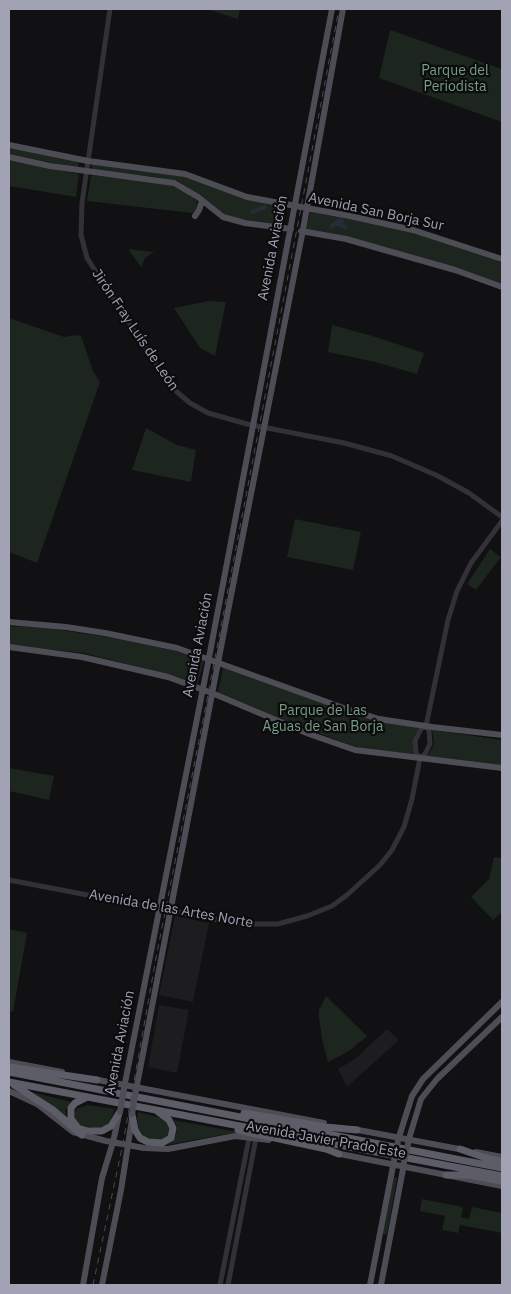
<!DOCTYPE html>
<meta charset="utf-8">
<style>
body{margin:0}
#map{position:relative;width:511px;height:1294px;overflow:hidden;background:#111012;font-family:"IBM Plex Sans",sans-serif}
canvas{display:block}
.frame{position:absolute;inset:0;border:10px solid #a1a2b3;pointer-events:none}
</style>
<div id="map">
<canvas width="511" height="1294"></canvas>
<div class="frame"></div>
</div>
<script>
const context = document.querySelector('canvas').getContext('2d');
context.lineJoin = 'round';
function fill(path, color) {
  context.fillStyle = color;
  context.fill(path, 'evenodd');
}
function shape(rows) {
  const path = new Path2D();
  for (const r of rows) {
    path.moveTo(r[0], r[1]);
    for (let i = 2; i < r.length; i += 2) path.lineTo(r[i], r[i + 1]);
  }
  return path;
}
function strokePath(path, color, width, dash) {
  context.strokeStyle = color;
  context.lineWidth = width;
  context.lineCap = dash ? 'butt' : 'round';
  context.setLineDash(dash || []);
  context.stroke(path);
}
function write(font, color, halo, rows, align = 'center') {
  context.font = font + ' "IBM Plex Sans",sans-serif';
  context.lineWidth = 4.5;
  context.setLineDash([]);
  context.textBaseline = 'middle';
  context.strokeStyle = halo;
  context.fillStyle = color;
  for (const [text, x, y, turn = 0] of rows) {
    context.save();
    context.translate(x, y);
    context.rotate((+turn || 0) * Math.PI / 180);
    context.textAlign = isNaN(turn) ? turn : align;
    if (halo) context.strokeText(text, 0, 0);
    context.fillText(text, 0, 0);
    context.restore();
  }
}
const built = shape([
 [175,916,209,923,193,1002,159,995],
 [159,1005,189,1010,177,1073,148,1067],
 [387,1029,399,1040,347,1087,338,1069,355,1059]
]);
const green = shape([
 [207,9,240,9,238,19],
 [390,30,502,69,502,122,379,78],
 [9,148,79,162,78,168,9,154],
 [9,160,79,174,76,197,9,186],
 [94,164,182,176,286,207,283,225,234,218,221,213,178,182,156,177,100,171,93,170,91,165],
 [91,175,169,184,193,197,197,201,196,209,192,213,87,201],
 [310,211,331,214,412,232,493,258,502,263,502,284,306,230],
 [128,249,127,249,154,252,145,258,141,267],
 [209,301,226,302,215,356,200,348,174,308],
 [9,318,64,337,75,335,81,336,93,371,100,382,37,563,9,552],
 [332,325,376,337,424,353,417,374,375,362,328,352],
 [146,428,177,445,196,450,191,482,132,470],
 [295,519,361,532,353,570,287,557],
 [490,549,501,557,476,590,467,584],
 [9,626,48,628,120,639,175,651,204,661,198,683,84,653,9,645],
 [223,667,284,688,419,728,413,740,414,754,377,751,353,746,276,717,218,692],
 [432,730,502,740,502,765,427,756,433,747,434,741],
 [9,768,54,776,49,800,9,791],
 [494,857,502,858,502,912,493,920,471,897,489,879],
 [9,929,27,933,13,1012,9,1011],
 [326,996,367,1036,349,1051,328,1062,322,1039,319,1018,319,1010],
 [31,1092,71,1102,65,1111,68,1121],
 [88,1105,115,1109,110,1121,106,1125,97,1129,78,1124,75,1121,75,1112,78,1108],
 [138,1112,161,1118,170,1125,169,1135,161,1140,145,1138,139,1130,137,1119],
 [173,1120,238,1132,167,1145,173,1141,176,1134,177,1126],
 [394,1177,397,1178,387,1234,385,1235,383,1233],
 [422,1199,463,1207,461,1217,469,1219,472,1207,502,1213,502,1233,460,1225,458,1233,442,1230,445,1216,420,1211]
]);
const canal = shape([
 [252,212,265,207],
 [337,224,345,227],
 [332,226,340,220,342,221]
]);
const minor = shape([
 [110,9,82,203,81,235,87,258,166,379,177,392,190,403,208,413,247,424,344,443,392,456,438,476,469,493,502,517],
 [426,726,448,620,457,591,471,563,502,521],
 [420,758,416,753,415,741,421,729,426,726],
 [9,880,239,924,278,924,307,916,332,906,347,895,380,865,392,850,404,827,412,799,420,758,425,754,430,744,429,731,426,726],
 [220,1285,249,1138],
 [228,1285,256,1138]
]);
const major = shape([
 [9,145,88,161,185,174,247,197,350,216,413,230,502,259],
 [9,157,50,166,174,183,198,197,223,217,245,223,291,229],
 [195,216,199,210,202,201],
 [301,231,346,239,455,270,502,287],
 [9,622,66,627,105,633,177,648,341,707,379,719,432,727,502,735],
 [9,647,82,657,168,677,212,693,309,734,355,750,502,768],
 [9,1062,62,1072],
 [93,1079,324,1123],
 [124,1088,208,663,332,9],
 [136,1090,227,616,302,235,343,9],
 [9,1091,37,1104,73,1132,106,1141,144,1148,168,1149,235,1136,269,1140],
 [353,1129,464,1150],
 [398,1140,412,1096,423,1079,502,1002],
 [408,1142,421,1099,437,1079,502,1017],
 [476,1152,502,1157],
 [335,1153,502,1186],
 [83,1285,102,1178,113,1142,119,1115],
 [102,1285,121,1190,132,1119],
 [370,1285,394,1161],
 [381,1285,404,1164]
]);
const highway = shape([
 [9,1067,97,1080],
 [9,1072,502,1168],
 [9,1082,502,1176],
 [14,1085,53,1110,82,1135],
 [87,1097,75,1103,71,1108,71,1119,78,1128,88,1131,102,1131,111,1126,119,1113],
 [244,1113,326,1127,357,1130],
 [132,1115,135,1130,140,1138,148,1142,162,1143,171,1138,173,1128,169,1120,157,1111],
 [238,1130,326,1149,339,1154],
 [460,1149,483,1157,502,1162],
 [446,1175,468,1175,502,1181]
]);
const rail = shape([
 [93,1285,123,1143,156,958,206,705,339,9]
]);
const majorBridge = shape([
 [120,1112,124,1088],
 [132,1114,136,1090],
 [394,1160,398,1141],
 [404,1162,408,1144]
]);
const parkNames = [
 ["Parque del",455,71],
 ["Periodista",455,87],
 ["Parque de Las",323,711],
 ["Aguas de San Borja",323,727]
];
const streetNames = [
 ["Avenida San Borja Sur",376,212,12],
 ["Avenida Aviación",273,248,-79],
 ["Jirón Fray Luís de León",135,330,56],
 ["Avenida Aviación",198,645,-79],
 ["Avenida de las Artes Norte",171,909,10],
 ["Avenida Aviación",120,1043,-79],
 ["Avenida Javier Prado Este",326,1140,10]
];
fill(built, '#1d1c1f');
fill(green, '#1d251f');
strokePath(canal, '#272b36', 4.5);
strokePath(minor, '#323137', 5);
strokePath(major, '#4e4d56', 6);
strokePath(highway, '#5d5d68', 7);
strokePath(rail, '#4a4a52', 1, [6, 5]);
strokePath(majorBridge, '#4e4d56', 6);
write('14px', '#779f84', '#0c0b0d', parkNames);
write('14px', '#a1a2b3', '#0c0b0d', streetNames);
</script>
